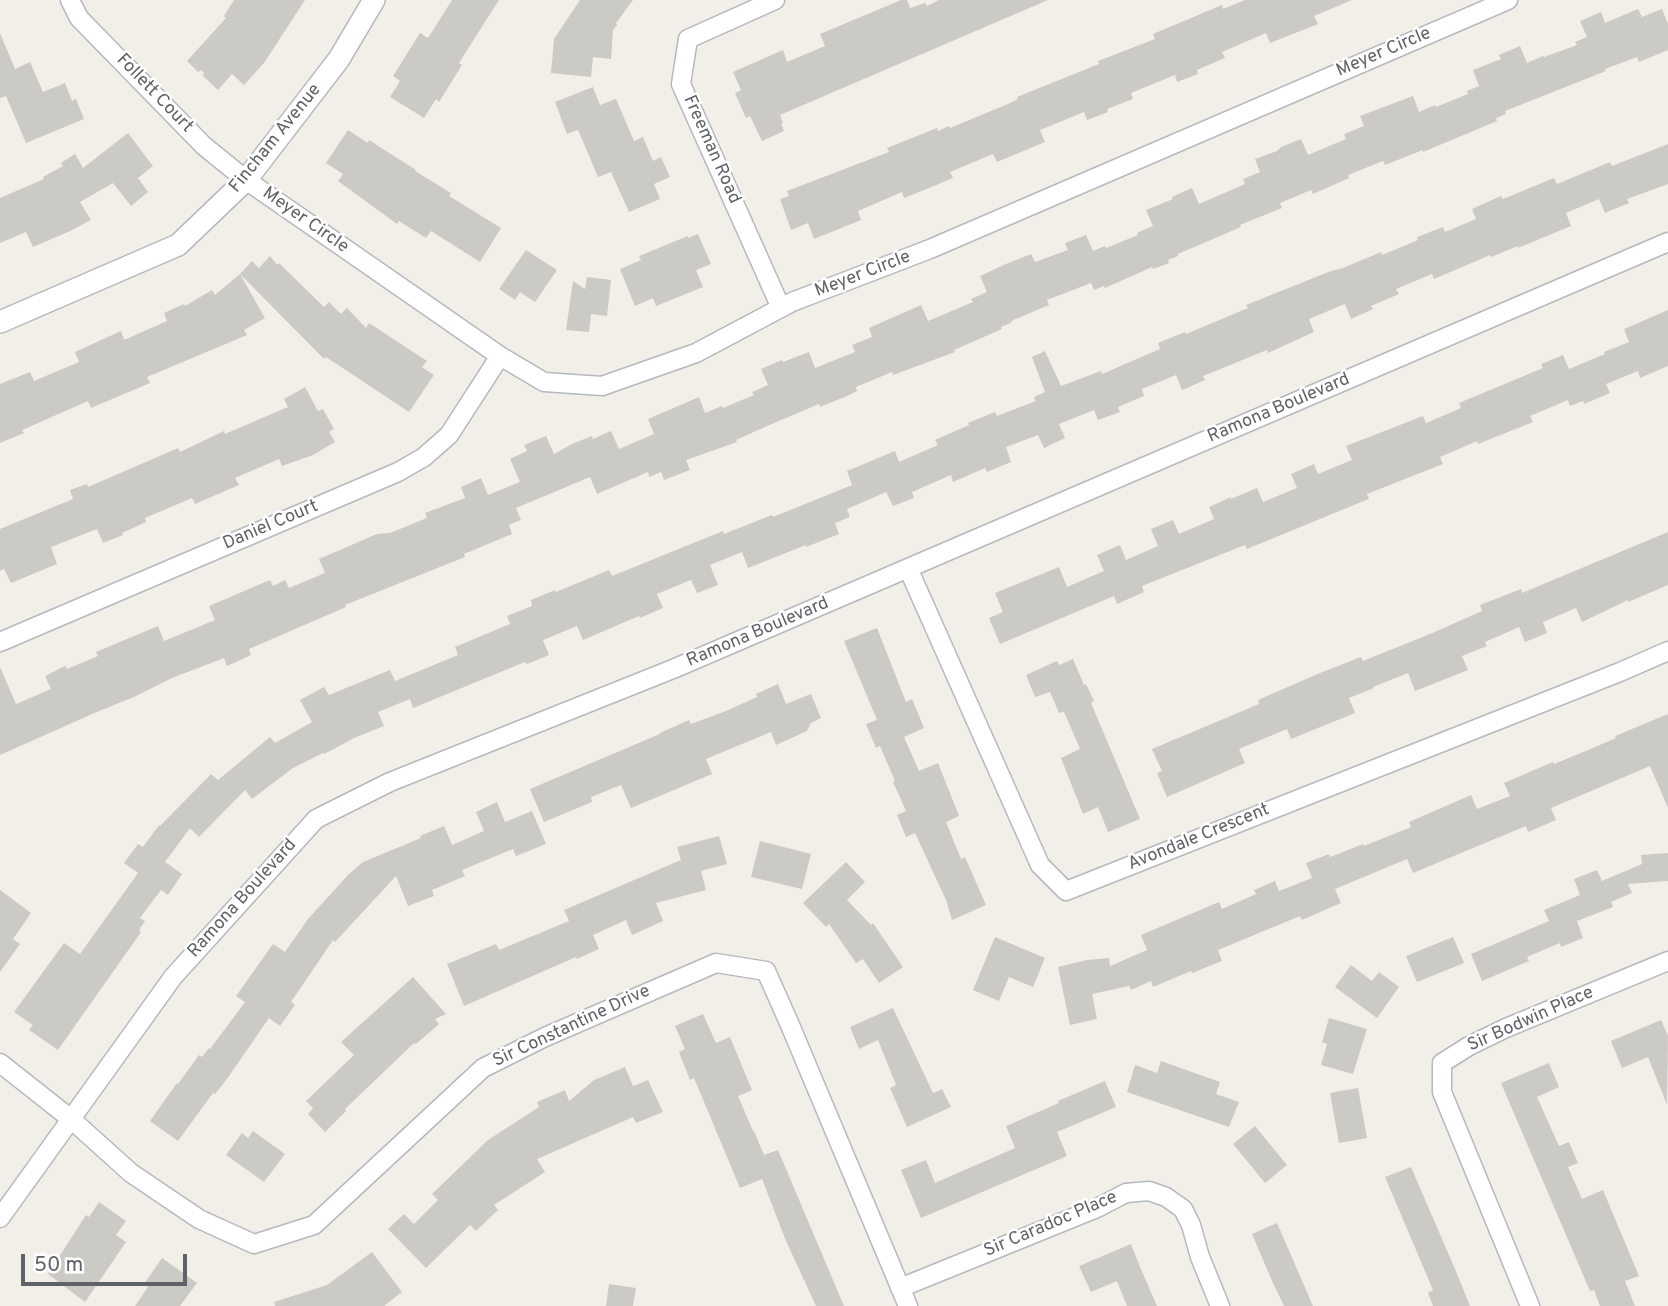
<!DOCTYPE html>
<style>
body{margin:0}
#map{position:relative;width:1668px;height:1306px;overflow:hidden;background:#f1efe8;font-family:Overpass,sans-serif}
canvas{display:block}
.scale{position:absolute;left:21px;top:1254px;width:166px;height:32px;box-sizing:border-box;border:4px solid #5f6368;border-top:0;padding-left:9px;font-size:21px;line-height:24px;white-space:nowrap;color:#5f6368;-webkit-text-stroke:5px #fff;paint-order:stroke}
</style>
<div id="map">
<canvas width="1668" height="1306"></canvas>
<div class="scale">50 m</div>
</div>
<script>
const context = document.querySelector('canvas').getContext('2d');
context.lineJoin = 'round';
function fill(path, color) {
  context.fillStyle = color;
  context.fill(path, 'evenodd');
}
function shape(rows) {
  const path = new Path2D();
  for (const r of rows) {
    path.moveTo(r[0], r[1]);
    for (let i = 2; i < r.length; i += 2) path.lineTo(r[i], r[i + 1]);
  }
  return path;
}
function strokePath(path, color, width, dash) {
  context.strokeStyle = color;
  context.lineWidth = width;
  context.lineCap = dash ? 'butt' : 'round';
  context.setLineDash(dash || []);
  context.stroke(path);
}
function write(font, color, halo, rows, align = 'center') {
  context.font = font + ' Overpass,sans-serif';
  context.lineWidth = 5;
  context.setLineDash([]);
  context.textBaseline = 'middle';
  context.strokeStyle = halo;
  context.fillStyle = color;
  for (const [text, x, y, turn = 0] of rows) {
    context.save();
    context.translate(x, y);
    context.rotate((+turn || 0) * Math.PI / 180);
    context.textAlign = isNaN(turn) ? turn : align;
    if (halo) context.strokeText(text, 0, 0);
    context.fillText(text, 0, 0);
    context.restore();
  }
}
const building = shape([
 [234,0,305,0,264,63,244,85,232,74,218,90,202,75,204,74,202,70,198,72,187,61,226,18,224,16],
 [452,0,499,0,459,63,462,65,439,102,436,99,424,118,390,97,400,81,393,76,420,33,428,38],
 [580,0,633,0,616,23,617,25,613,30,611,59,593,57,591,77,551,73,554,39],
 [901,0,907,0,910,8,925,3,927,6,939,0,1048,0,780,115,783,123,781,124,784,131,762,141,750,116,746,118,735,93,741,90,733,72,783,50,787,62,825,46,820,34],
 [1245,0,1352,0,1314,16,1318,24,1270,43,1266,33,1222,52,1225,58,1197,70,1198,74,1177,82,1175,75,1131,93,1133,99,1107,109,1108,112,1087,120,1084,112,1040,130,1045,142,997,162,993,154,950,172,953,178,929,188,904,198,902,192,858,211,861,220,834,231,814,239,808,223,791,230,780,199,789,196,787,191,889,152,887,148,937,128,938,131,949,126,950,128,1008,104,1018,99,1017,97,1099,64,1098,61,1155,39,1153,34,1222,5,1223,9],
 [1638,9,1642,17,1662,9,1668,24,1668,50,1639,62,1637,57,1605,69,1606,71,1505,111,1506,114,1496,118,1497,121,1423,152,1423,150,1385,165,1383,161,1348,175,1349,178,1313,194,1311,190,1280,203,1282,208,1240,225,1241,227,1178,254,1178,256,1168,260,1169,263,1153,269,1152,267,1105,288,1104,286,1094,290,1091,283,1047,300,1049,305,1011,321,1012,322,1001,327,1002,329,954,350,955,352,893,375,892,372,856,387,857,391,847,396,820,407,819,404,767,426,736,440,737,442,686,460,690,470,664,480,661,472,649,477,648,472,597,494,590,477,516,508,521,520,509,525,512,534,464,554,465,557,345,605,346,607,249,649,251,655,227,666,224,658,172,678,134,697,99,711,0,755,0,667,16,704,51,689,45,676,65,666,67,669,98,656,96,652,158,626,164,641,215,620,209,606,270,580,273,586,285,580,289,588,325,573,319,559,377,534,390,533,427,518,425,513,465,498,461,487,481,478,488,495,520,482,510,459,527,451,524,445,546,436,554,454,572,444,592,436,593,439,611,431,619,449,654,434,648,419,699,397,705,413,722,406,723,408,754,395,752,392,768,385,761,369,782,360,783,362,809,352,815,368,855,352,852,345,872,337,869,328,921,305,928,321,973,302,971,299,987,292,980,276,1006,264,1031,254,1035,262,1068,250,1065,243,1086,235,1093,251,1105,246,1106,248,1138,235,1137,233,1153,226,1146,210,1173,199,1172,197,1192,188,1199,204,1245,184,1243,179,1260,172,1255,159,1277,151,1281,147,1301,139,1308,155,1346,139,1344,134,1364,126,1360,116,1413,96,1419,112,1435,105,1436,107,1468,94,1467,91,1479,86,1473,70,1501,59,1499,55,1520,46,1527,63,1543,56,1544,57,1577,45,1575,42,1587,37,1580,21,1601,12,1605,23],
 [0,33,15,69,30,62,43,92,65,83,72,101,76,99,84,119,26,143,6,96,0,98],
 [593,87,600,105,616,99,634,141,643,137,653,161,661,157,670,177,654,184,660,199,629,212,611,172,598,177,578,130,567,134,555,102],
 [348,130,368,143,369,140,416,170,415,171,451,193,449,196,501,228,480,262,431,231,426,238,399,221,397,224,338,181,343,174,326,163],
 [128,133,153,166,138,178,148,192,131,206,113,183,80,202,91,220,70,231,33,247,26,232,0,243,0,198,44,179,43,177,63,166,61,163,75,154,83,168],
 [1668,144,1668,184,1627,199,1629,203,1605,213,1599,199,1566,213,1571,226,1518,248,1518,246,1491,257,1490,255,1434,279,1432,274,1396,289,1399,294,1371,306,1373,309,1351,319,1345,304,1309,319,1314,332,1268,353,1267,350,1203,376,1205,380,1182,390,1176,375,1142,389,1144,396,1118,407,1120,412,1098,420,1094,410,1059,424,1065,438,1044,448,1038,435,1006,447,1011,462,987,472,985,468,953,482,951,475,912,492,914,498,893,506,886,492,847,509,850,517,835,523,839,534,806,547,806,545,748,568,742,552,710,565,718,585,697,593,691,580,657,594,663,608,640,618,639,616,583,640,577,626,543,640,549,655,527,664,525,662,413,708,410,699,378,712,384,726,354,738,334,749,324,754,323,753,293,768,252,799,245,790,199,837,190,828,165,862,182,874,168,895,161,890,140,918,145,921,139,930,141,932,58,1050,29,1030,33,1025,14,1012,64,943,80,954,138,873,124,863,138,844,143,847,159,825,160,826,211,774,218,780,270,737,275,743,312,722,300,700,324,687,329,695,390,670,395,681,458,655,455,647,510,624,507,616,532,606,531,600,555,590,556,592,609,570,612,576,723,531,724,534,772,515,773,517,852,485,847,471,895,451,899,462,938,445,935,440,969,425,968,423,995,412,997,416,1036,401,1034,397,1045,392,1032,357,1045,351,1061,386,1101,371,1102,374,1160,349,1158,343,1185,332,1186,334,1248,308,1246,305,1331,271,1343,268,1381,252,1382,255,1418,240,1417,237,1443,227,1445,232,1476,219,1472,209,1501,196,1503,199,1554,178,1557,184,1610,162,1612,166],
 [698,234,711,264,696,270,703,287,656,306,653,298,635,306,620,269,641,260,639,256,688,236,688,238],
 [526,250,557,270,535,302,520,292,515,300,499,289],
 [270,256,277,265,279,263,324,307,329,302,341,314,347,308,366,328,369,323,427,361,422,367,434,375,409,412,326,357,324,359,240,274,252,261,259,268],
 [240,274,265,318,244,330,247,335,147,377,150,383,91,408,88,401,22,430,24,433,0,443,0,384,30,372,34,381,79,362,75,352,121,331,124,340,167,321,164,313,184,304,185,306,212,290,215,295],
 [587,277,611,280,607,316,591,314,589,332,566,330,573,281,585,289],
 [1668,310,1668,366,1640,378,1638,371,1606,384,1610,393,1584,404,1583,401,1570,406,1568,400,1530,416,1533,422,1478,444,1477,441,1440,457,1443,464,1367,494,1369,499,1354,505,1247,549,1245,545,1142,586,1144,592,1117,604,1114,596,1000,644,989,618,1003,612,995,593,1059,567,1067,587,1104,571,1097,555,1120,545,1126,560,1158,546,1151,529,1173,520,1179,534,1214,519,1209,507,1231,497,1231,499,1257,488,1263,502,1297,488,1291,474,1314,464,1318,474,1352,460,1346,446,1423,416,1426,423,1461,408,1459,403,1543,368,1541,364,1563,355,1569,369,1605,354,1604,352,1629,342,1624,329],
 [305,387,318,411,323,409,334,429,329,432,335,442,313,455,282,466,279,459,235,478,239,485,195,504,192,498,145,518,146,522,122,533,123,535,103,543,97,529,51,547,57,564,11,583,4,569,0,571,0,529,73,499,70,490,87,484,88,487,178,448,180,452,224,431,225,434,288,407,284,399],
 [1668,532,1668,585,1628,602,1628,600,1582,622,1576,608,1543,622,1547,633,1525,642,1519,627,1485,642,1487,646,1462,656,1468,670,1415,691,1408,673,1373,687,1374,688,1349,698,1355,713,1291,739,1287,729,1239,749,1245,763,1167,797,1157,773,1162,771,1152,749,1259,704,1258,700,1320,673,1361,657,1363,661,1430,634,1482,611,1480,605,1521,589,1522,593],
 [877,628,906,702,912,699,924,728,904,737,919,771,938,763,959,816,946,822,961,859,965,857,986,905,952,920,946,900,915,833,906,837,897,815,906,811,893,782,895,781,880,746,876,748,866,724,877,720,844,641],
 [1073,659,1084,685,1086,684,1094,701,1091,703,1140,819,1108,832,1098,807,1083,814,1061,758,1080,749,1065,714,1063,712,1059,713,1050,692,1035,697,1026,675,1057,661,1059,665],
 [778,684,786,704,811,694,821,718,811,723,807,731,776,745,771,732,706,759,712,774,631,808,621,785,591,797,592,802,544,822,530,789,660,734,660,733,689,720,691,724,726,711,757,697,756,694],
 [1668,714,1668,808,1650,766,1551,808,1556,820,1528,832,1526,826,1413,873,1407,859,1335,889,1341,903,1302,920,1300,916,1218,950,1222,961,1192,973,1191,971,1153,987,1151,981,1131,990,1129,986,1092,994,1097,1019,1070,1025,1058,967,1087,960,1109,958,1110,966,1147,950,1141,935,1219,902,1222,909,1256,894,1254,890,1275,881,1279,891,1312,878,1306,863,1329,854,1330,857,1363,844,1364,846,1411,827,1409,822,1471,795,1477,809,1510,796,1504,783,1553,762,1554,764,1581,753,1616,738,1615,736],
 [497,802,505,822,532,811,546,844,516,856,513,849,462,870,465,876,432,890,434,896,408,906,396,876,335,942,333,940,291,1002,295,1005,280,1026,269,1018,227,1079,215,1094,213,1093,178,1141,150,1121,177,1083,178,1084,199,1055,202,1057,209,1048,210,1049,245,1002,236,996,273,944,285,952,308,919,348,875,363,862,421,838,420,836,444,826,452,845,484,831,476,812],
 [719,836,727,864,701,871,706,890,656,903,663,921,632,935,626,920,593,935,599,949,577,959,576,957,464,1006,447,964,496,944,499,950,569,921,564,910,681,860,677,847],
 [760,841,811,854,802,889,751,877],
 [1668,853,1668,881,1628,884,1632,893,1611,902,1613,907,1577,921,1583,938,1561,947,1560,943,1527,957,1529,961,1482,981,1471,954,1549,921,1544,910,1580,895,1574,879,1597,870,1602,881,1642,864,1641,855],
 [846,862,865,882,847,900,871,925,873,923,903,967,879,983,863,959,856,963,829,924,826,927,803,903],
 [0,890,31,913,13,939,20,944,0,972],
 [995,937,1045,958,1033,987,1009,977,999,1001,973,990],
 [1453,937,1464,963,1417,982,1406,956],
 [1351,965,1372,981,1379,972,1399,987,1377,1018,1335,987],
 [413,977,446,1014,435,1019,439,1024,416,1044,414,1043,345,1109,346,1111,325,1132,308,1114,313,1108,306,1101,354,1055,341,1042],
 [893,1008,933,1093,942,1089,951,1107,907,1127,890,1088,896,1085,878,1040,859,1049,850,1027],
 [703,1014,716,1043,730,1037,752,1090,738,1096,753,1131,754,1131,764,1155,778,1150,844,1306,816,1306,786,1241,762,1179,740,1188,694,1078,690,1080,679,1052,685,1049,675,1026],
 [1329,1018,1367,1029,1353,1074,1321,1065,1327,1044,1322,1042],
 [1661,1020,1668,1036,1667,1105,1648,1057,1622,1068,1611,1041],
 [1161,1061,1220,1082,1216,1094,1239,1102,1229,1127,1127,1092,1135,1065,1157,1073],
 [1549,1063,1559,1087,1537,1097,1559,1146,1569,1142,1578,1163,1568,1167,1582,1199,1603,1190,1639,1276,1625,1281,1635,1306,1600,1306,1594,1290,1590,1291,1501,1083],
 [625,1067,633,1086,648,1080,663,1112,636,1123,633,1117,537,1159,545,1172,494,1205,498,1210,476,1231,470,1225,426,1268,388,1229,404,1214,414,1224,438,1200,432,1194,488,1140,539,1107,537,1102,565,1090,569,1101,594,1080],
 [1105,1081,1116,1107,1057,1132,1067,1156,921,1218,901,1170,926,1160,935,1183,1015,1148,1006,1126,1059,1103,1058,1101],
 [1358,1088,1367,1138,1339,1143,1330,1093],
 [1255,1126,1287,1165,1265,1183,1233,1144],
 [253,1131,285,1154,264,1182,226,1155,242,1133,248,1138],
 [1411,1167,1455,1269,1470,1306,1433,1306,1428,1293,1433,1290,1385,1177],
 [99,1202,126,1221,116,1235,126,1242,85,1302,48,1274,86,1215,89,1217],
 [1277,1223,1307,1292,1313,1306,1284,1306,1272,1281,1252,1234],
 [1131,1244,1140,1267,1157,1306,1127,1306,1117,1281,1091,1292,1079,1266],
 [372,1252,402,1292,384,1306,275,1306,274,1302,327,1285],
 [162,1258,197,1283,180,1306,135,1306,148,1287,144,1284],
 [609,1284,636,1288,633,1306,606,1306]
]);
const minor = shape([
 [70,0,79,18,204,146,246,180,500,356,544,382,602,386,696,353,792,302,930,249,1508,0],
 [775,0,688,39,681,84,781,308],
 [908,568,1040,865,1066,891,1620,672,1668,651],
 [0,642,398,472,424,457,449,435,500,356],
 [0,1063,71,1119,131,1173,199,1219,254,1244,314,1225,483,1068,545,1037,716,963,766,971,790,1025,908,1306],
 [0,1218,173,977,316,819,390,782,673,669,1668,242],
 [900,1288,1097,1208,1126,1193,1149,1191,1166,1197,1183,1209,1191,1225,1200,1257,1220,1306],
 [1530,1306,1442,1092,1442,1063,1469,1046,1506,1028,1668,961]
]);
const tertiary = shape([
 [0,322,178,245,246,180,339,59,374,0]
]);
const streetNames = [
 ["Meyer Circle",1384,53,-23],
 ["Follett Court",154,94,46],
 ["Fincham Avenue",276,139,-51],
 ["Freeman Road",711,150,66],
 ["Meyer Circle",305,221,35],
 ["Meyer Circle",863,275,-21],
 ["Ramona Boulevard",1279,409,-23],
 ["Daniel Court",271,526,-23],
 ["Ramona Boulevard",758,633,-23],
 ["Avondale Crescent",1199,838,-22],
 ["Ramona Boulevard",243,899,-48],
 ["Sir Bodwin Place",1531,1020,-24],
 ["Sir Constantine Drive",572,1027,-25],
 ["Sir Caradoc Place",1051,1225,-23]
];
fill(building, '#cccac5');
strokePath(minor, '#b5b8bc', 21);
strokePath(tertiary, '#b5b8bc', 24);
strokePath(minor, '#fff', 18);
strokePath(tertiary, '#fff', 21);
write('18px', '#5f6368', '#fff', streetNames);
</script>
